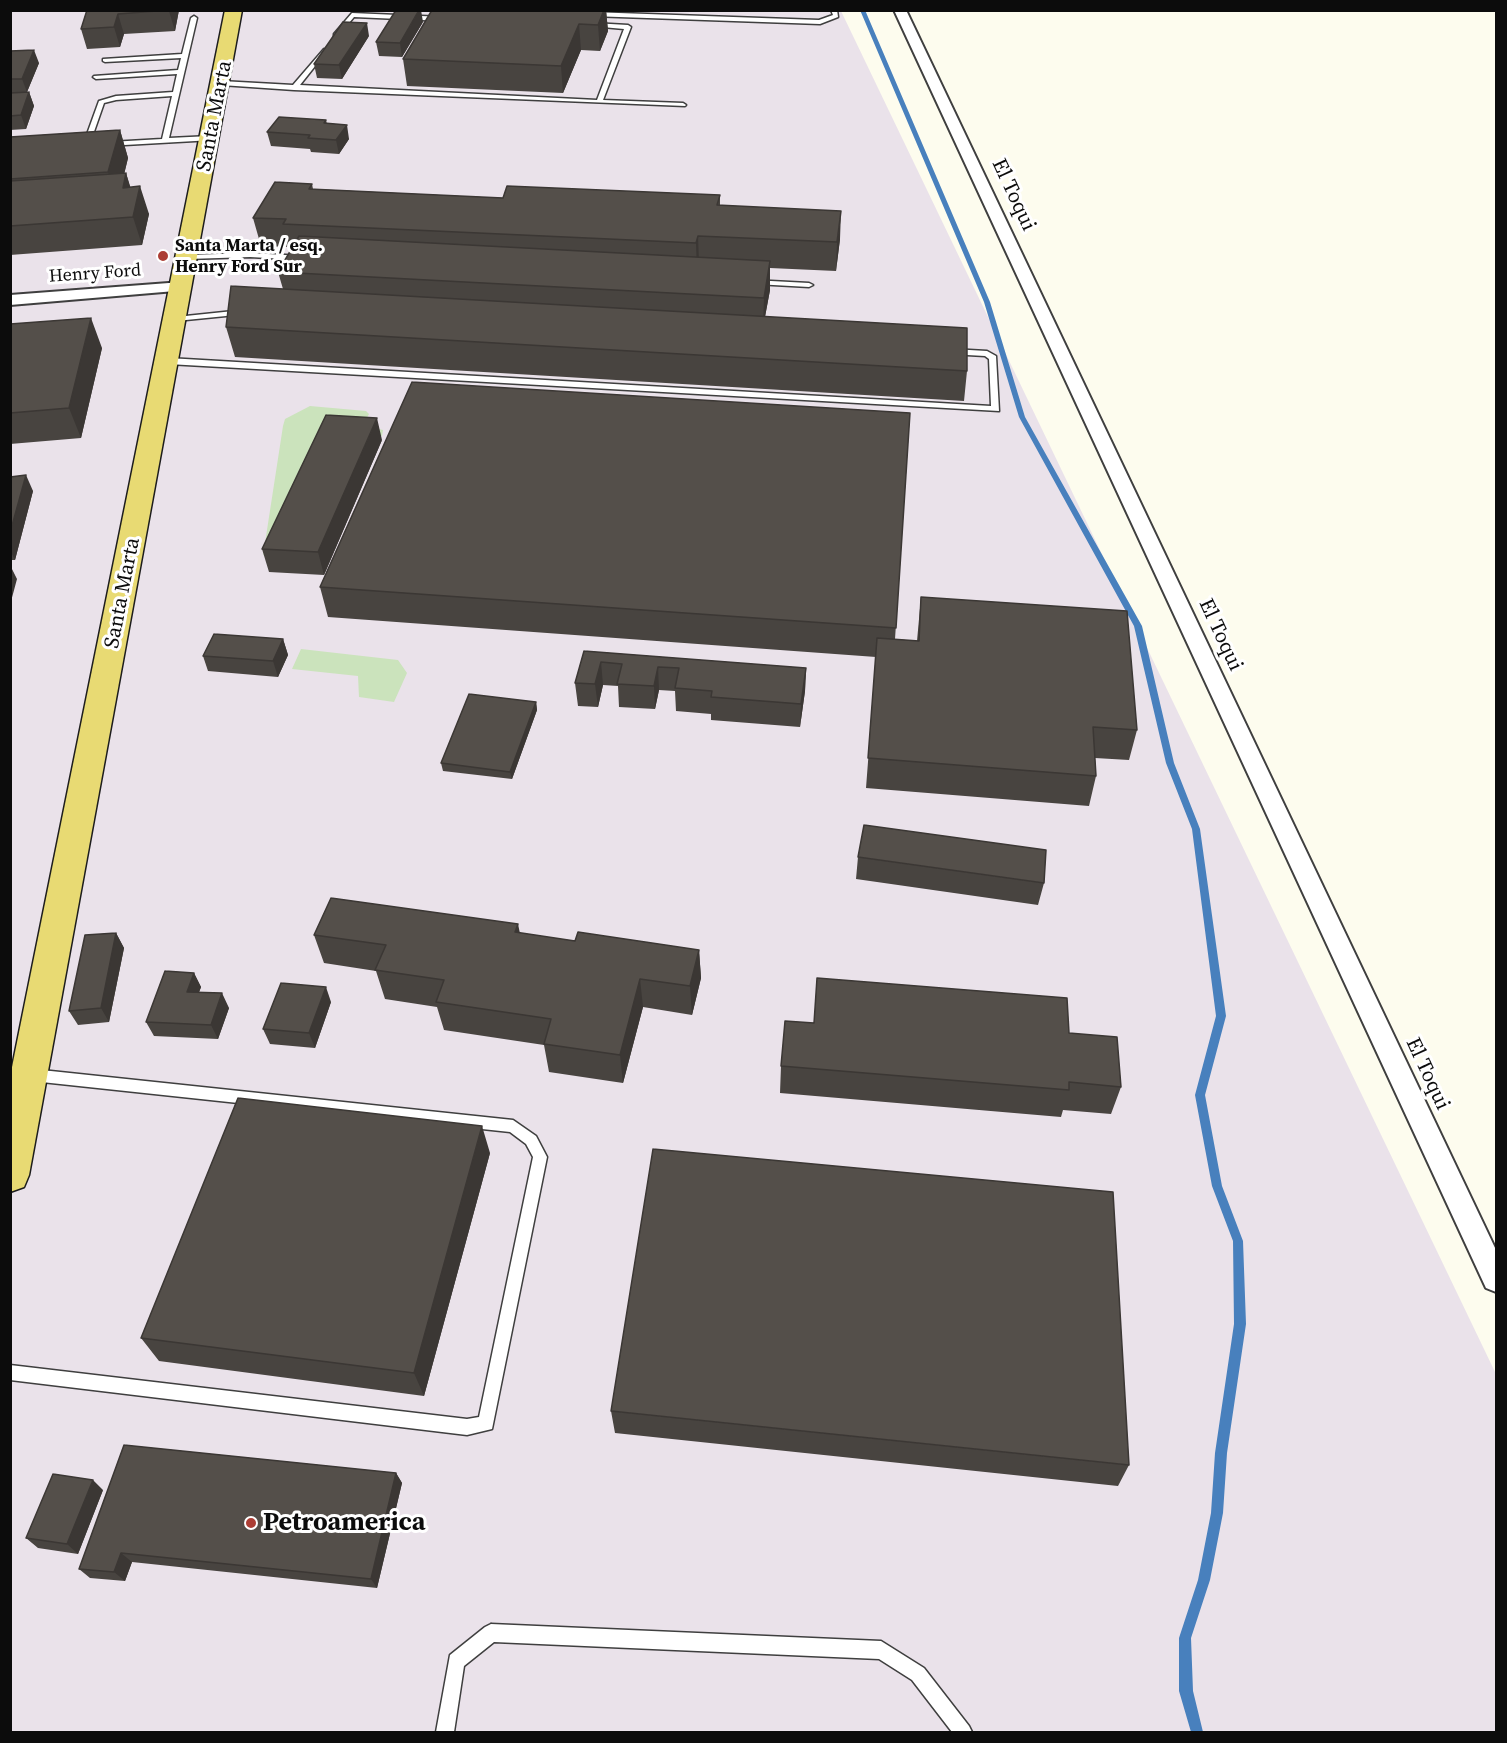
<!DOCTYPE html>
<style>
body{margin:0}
#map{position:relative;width:1507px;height:1743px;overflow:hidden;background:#fdfcee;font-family:"Source Serif 4",serif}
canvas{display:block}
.frame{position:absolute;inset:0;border:12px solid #0c0c0c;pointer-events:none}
</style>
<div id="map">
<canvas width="1507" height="1743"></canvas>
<div class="frame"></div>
</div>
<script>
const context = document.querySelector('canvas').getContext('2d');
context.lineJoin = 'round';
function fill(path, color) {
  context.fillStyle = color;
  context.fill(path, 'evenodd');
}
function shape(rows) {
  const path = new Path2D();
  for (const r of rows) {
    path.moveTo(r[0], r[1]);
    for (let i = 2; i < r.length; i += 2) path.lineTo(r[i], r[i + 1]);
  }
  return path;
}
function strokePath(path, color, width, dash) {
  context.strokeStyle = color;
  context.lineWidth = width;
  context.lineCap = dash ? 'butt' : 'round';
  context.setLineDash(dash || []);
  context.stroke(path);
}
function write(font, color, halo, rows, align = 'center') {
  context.font = font + ' "Source Serif 4",serif';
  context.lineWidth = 6;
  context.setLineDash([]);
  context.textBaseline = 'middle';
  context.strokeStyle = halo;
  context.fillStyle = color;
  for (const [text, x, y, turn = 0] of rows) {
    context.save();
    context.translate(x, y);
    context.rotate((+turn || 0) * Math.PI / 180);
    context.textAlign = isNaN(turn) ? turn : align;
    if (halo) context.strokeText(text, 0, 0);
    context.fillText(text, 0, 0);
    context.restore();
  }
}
const industrial = shape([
 [11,11,841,11,1496,1374,1496,1732,11,1732]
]);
const green = shape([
 [310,406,366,411,369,414,363,425,383,430,382,436,327,432,263,556,283,426,285,419],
 [301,649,398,660,407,673,394,702,359,697,358,676,292,669]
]);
const stream = shape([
 [860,10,865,10,990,302,1025,417,1142,626,1174,763,1200,829,1226,1016,1205,1095,1222,1186,1243,1241,1246,1324,1227,1453,1223,1513,1210,1580,1191,1638,1193,1691,1203,1732,1191,1732,1179,1691,1179,1638,1198,1580,1211,1513,1215,1453,1234,1324,1233,1241,1212,1186,1195,1095,1216,1016,1192,829,1166,763,1134,626,1019,417,984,302,860,10]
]);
const lane = shape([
 [831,10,837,10,838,17,820,24,590,16,587,14,590,12,819,20,833,15,831,10],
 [352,13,444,17,447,19,444,21,354,17,338,36,334,36,334,34,352,13],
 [194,16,197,18,169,138,210,136,214,138,213,140,107,146,106,144,110,142,162,139,172,96,116,100,104,103,89,146,82,148,99,101,116,96,173,92,177,74,96,79,93,77,94,76,178,70,181,58,105,62,103,61,103,59,182,54,191,18,194,16],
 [593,23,628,25,631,27,603,100,683,103,686,105,685,106,294,90,221,85,218,83,221,81,293,85,324,49,327,51,300,85,597,100,624,29,591,26,591,24,593,23],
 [250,253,303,256,307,258,303,260,250,257,188,259,184,257,188,255,250,253],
 [752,280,809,283,813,285,809,287,755,284,751,282,752,280],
 [243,310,246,310,246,314,176,321,172,319,176,317,243,310],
 [952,349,987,351,996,356,999,411,168,364,164,361,168,358,991,406,989,359,985,356,949,354,948,352,952,349],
 [32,1069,513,1120,536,1136,547,1157,492,1429,467,1435,10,1380,10,1365,467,1419,479,1417,533,1157,526,1144,510,1132,32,1081,27,1079,25,1075,27,1071,32,1069],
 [491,1624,881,1641,924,1668,969,1726,972,1732,952,1732,912,1680,879,1659,494,1642,464,1666,454,1732,436,1732,450,1655,485,1627,491,1624]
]);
const street = shape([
 [894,10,906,10,1496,1250,1496,1292,1486,1288,894,10],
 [182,282,187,284,190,287,187,290,10,305,10,295,182,282]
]);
const primary = shape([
 [225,10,242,10,29,1175,24,1187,10,1192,10,1077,225,10]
]);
const wall = shape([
 [87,10,179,10,175,31,124,34,120,47,87,49,81,29],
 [606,10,608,31,600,51,581,50,563,93,407,86,403,59],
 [423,22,402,57,379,56,376,42],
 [369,36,342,79,317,78,314,64],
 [10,51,39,63,27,92,29,92,34,106,26,129,10,130],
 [326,120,327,124,349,139,339,154,311,152,310,149,271,146,267,132],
 [120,130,128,158,124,174,126,173,130,187,149,214,142,245,10,255,10,137],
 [312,184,313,189,503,198,720,195,720,205,840,239,836,271,770,268,770,290,765,317,967,371,964,401,235,357,226,327,283,289,278,272,290,252,289,247,261,246,253,218],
 [10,324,102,348,81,438,10,444],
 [910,413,895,639,917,641,921,597,1137,730,1129,760,1095,758,1096,776,1089,806,866,788,876,657,328,617,320,587],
 [382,440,324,575,269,572,262,549],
 [10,477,33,491,15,560,10,560],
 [283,639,288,655,278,677,208,671,203,656],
 [584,651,806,668,805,691,800,727,711,720,711,714,676,711,675,691,659,690,655,709,619,707,618,686,603,685,598,707,578,706,575,683],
 [536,702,537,710,512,779,443,771,441,763],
 [858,857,1044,883,1038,905,856,879],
 [116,933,124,948,109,1022,78,1025,69,1011],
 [520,933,575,941,699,950,701,978,692,1015,643,1007,623,1083,549,1072,544,1045,444,1030,437,1007,385,999,376,971,324,963,314,935],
 [194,973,201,987,199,992,229,1008,218,1039,154,1036,146,1022],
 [331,1002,315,1048,270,1044,263,1029],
 [814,1023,1069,1033,1121,1087,1111,1114,1063,1110,1061,1117,780,1093,781,1066],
 [490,1153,424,1396,159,1361,141,1338],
 [611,1411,1129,1465,1118,1486,615,1433],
 [124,1445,396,1473,402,1483,377,1588,132,1562,125,1581,90,1578,79,1569],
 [103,1490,78,1554,38,1548,26,1538]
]);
const shadedWall = shape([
 [169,10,179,10,175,31,169,11],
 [419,10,421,10,423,22,402,57,400,43],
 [604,10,606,10,608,31,600,51,598,25],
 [118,14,124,34,120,47,114,27],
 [367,23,369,36,342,79,339,65],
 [579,24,581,50,563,93,561,66],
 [34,50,39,63,27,92,22,79],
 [29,92,34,106,26,129,21,115],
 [347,125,349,139,339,154,336,140],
 [120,130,128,158,118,200,108,172],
 [126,173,135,202,123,188],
 [140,186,149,214,142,245,133,217],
 [841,211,840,239,836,271,837,242],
 [698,236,699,264,697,272,696,243],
 [770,261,770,290,763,327,764,298],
 [91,318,102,348,81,438,69,408],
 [377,418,382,440,324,575,318,552],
 [26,475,33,491,15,560,10,550,10,533],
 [10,565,17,579,10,605],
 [283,639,288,655,278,677,273,661],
 [601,662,603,685,598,707,595,684],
 [658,667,659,690,655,709,654,686],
 [806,668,805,691,800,727,801,704],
 [536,702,537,710,512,779,510,772],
 [518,924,524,953,515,932],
 [116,933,124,948,109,1022,101,1008],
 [699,950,701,978,692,1015,690,986],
 [194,973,201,987,194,1006,187,992],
 [640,979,643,1007,623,1083,620,1055],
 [326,987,331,1002,315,1048,309,1033],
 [222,993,229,1008,218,1039,211,1025],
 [482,1126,490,1153,424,1396,414,1373],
 [396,1473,402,1483,377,1588,371,1579],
 [93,1480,103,1490,78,1554,67,1544],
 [121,1553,132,1562,125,1581,114,1572]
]);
const building = shape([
 [87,10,169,10,118,14,114,27,81,29,87,10],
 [396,10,419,10,400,43,376,42,396,10],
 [432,10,604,10,598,25,579,24,561,66,403,59,432,10],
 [343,22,367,23,339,65,314,64,343,22],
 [34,50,22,79,10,79,10,51,34,50],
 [29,92,21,115,10,116,10,93,29,92],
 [279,117,326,120,324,123,347,125,336,140,308,138,310,135,267,132,279,117],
 [120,130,108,172,10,179,10,137,120,130],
 [126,173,123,188,140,186,133,217,10,226,10,181,126,173],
 [275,182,312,184,309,189,503,198,507,186,720,195,717,205,841,211,837,242,698,236,696,243,283,224,286,219,253,218,275,182],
 [299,236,770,261,764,298,278,272,299,236],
 [231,286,967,328,967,371,226,327,231,286],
 [91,318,69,408,10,413,10,324,91,318],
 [412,382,910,413,896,628,320,587,412,382],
 [326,415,377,418,318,552,262,549,326,415],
 [26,475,10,533,10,477,26,475],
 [921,597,1127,611,1137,730,1093,727,1096,776,868,758,877,638,919,641,921,597],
 [214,634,283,639,273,661,203,656,214,634],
 [584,651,806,668,801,704,711,697,712,691,675,688,679,668,658,667,654,686,617,684,622,664,601,662,595,684,575,683,584,651],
 [469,694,536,702,510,772,441,763,469,694],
 [864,825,1046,850,1044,883,858,857,864,825],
 [331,898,518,924,515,932,575,941,578,932,699,950,690,986,640,979,620,1055,544,1044,551,1019,436,1002,444,980,375,970,386,945,314,935,331,898],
 [116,933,101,1008,69,1011,85,935,116,933],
 [165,971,194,973,187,992,222,993,211,1025,146,1022,165,971],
 [817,978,1067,998,1069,1033,1117,1037,1121,1087,1069,1082,1069,1090,781,1066,785,1021,814,1023,817,978],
 [281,983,326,987,309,1033,263,1029,281,983],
 [238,1098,482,1126,414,1373,141,1338,238,1098],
 [653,1149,1113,1192,1129,1465,611,1411,653,1149],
 [124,1445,396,1473,371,1579,121,1553,114,1572,79,1569,124,1445],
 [53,1474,93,1480,67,1544,26,1538,53,1474]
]);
const markers = [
 [163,256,6,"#ac3e35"],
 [251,1523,6,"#ac3e35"]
];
const farPoinames = [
 ["Santa Marta / esq.",175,246],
 ["Henry Ford Sur",175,267]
];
const farStreetnames = [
 ["Henry Ford",95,274,-4]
];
const streetNames = [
 ["Santa Marta",215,116,-79],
 ["El Toqui",1013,195,65],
 ["Santa Marta",123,593,-79],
 ["El Toqui",1220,635,65],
 ["El Toqui",1427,1074,65]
];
const nearPoinames = [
 ["Petroamerica",263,1523]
];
fill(industrial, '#eae2ea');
fill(green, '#cbe3bc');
fill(stream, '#4880bd');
strokePath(lane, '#3f3f3f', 3);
strokePath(street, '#3f3f3f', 4);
strokePath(primary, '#1d1d1d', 3);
fill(lane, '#fff');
fill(street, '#fff');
fill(primary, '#e8da73');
fill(wall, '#484440');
fill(shadedWall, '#3b3734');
fill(building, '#544f4a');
strokePath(building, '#3b3734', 1.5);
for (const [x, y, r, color] of markers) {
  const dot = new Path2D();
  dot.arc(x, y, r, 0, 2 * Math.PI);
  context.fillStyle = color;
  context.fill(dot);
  strokePath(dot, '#fff', 2);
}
write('bold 18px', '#0c0c0c', '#fff', farPoinames, 'left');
write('18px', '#0c0c0c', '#fff', farStreetnames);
write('21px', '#0c0c0c', '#fff', streetNames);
write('bold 26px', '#0c0c0c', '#fff', nearPoinames, 'left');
</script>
